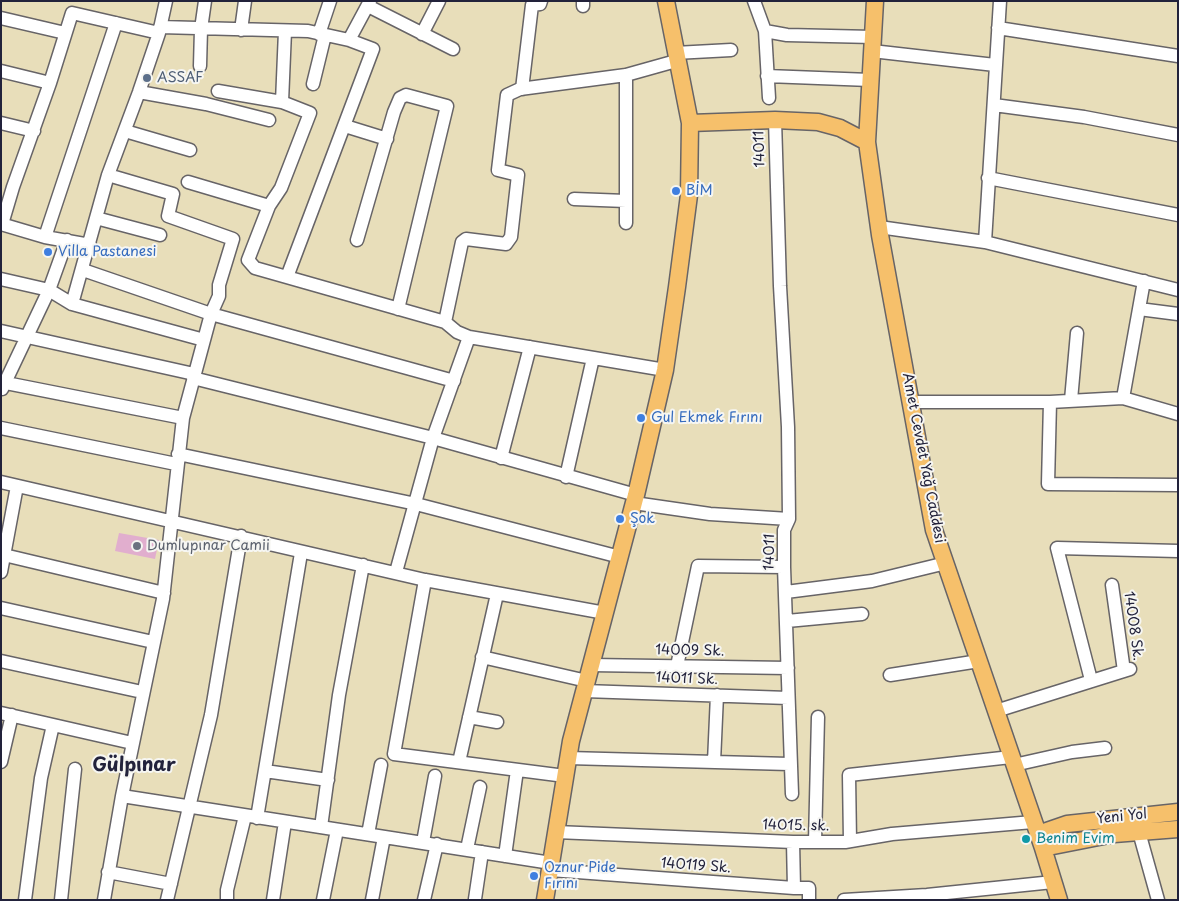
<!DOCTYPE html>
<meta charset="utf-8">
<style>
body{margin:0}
#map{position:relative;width:1179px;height:901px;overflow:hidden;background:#e8deba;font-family:"Playpen Sans",sans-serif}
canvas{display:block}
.frame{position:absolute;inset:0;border:2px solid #22223b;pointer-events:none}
</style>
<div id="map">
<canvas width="1179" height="901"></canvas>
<div class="frame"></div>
</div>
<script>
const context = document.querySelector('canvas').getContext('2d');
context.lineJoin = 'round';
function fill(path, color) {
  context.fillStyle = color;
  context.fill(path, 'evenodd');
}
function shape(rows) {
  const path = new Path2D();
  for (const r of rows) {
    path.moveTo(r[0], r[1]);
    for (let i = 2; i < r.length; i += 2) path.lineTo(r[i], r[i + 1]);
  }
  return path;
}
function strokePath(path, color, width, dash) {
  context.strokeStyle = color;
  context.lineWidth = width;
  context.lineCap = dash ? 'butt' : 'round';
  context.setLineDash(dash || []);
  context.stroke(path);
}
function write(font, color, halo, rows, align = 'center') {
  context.font = font + ' "Playpen Sans",sans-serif';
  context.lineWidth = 4;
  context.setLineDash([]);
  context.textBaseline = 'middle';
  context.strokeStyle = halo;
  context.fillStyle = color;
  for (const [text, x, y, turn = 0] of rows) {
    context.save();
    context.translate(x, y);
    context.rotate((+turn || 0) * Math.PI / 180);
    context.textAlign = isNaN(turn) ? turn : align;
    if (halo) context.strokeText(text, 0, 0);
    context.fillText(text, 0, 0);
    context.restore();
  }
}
const building = shape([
 [119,533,159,540,155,559,115,551]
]);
const minor = shape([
 [754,1,765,31,787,35,873,37],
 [368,6,453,49],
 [583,6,583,1],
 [1,18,65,33],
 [160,27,308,31,349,40,373,49,287,277],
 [998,28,1178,56],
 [241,30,245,1],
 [765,31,769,98],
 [319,34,330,1],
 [422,34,439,1],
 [349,40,370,1],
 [872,51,995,65],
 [675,53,731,50],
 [200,66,201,29,205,1],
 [1,71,50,83],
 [767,76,870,80],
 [313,84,325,35],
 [522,89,532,5,540,4,541,1],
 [218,91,282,102,310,113,281,188,269,206,248,260,255,268,445,322,457,332,469,337,665,370],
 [139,92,206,104,269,120],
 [282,102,285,31],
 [994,105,1084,117,1178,135],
 [775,120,780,286,788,427,789,519,784,530,784,567,792,794],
 [1,123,34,131],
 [345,126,387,139],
 [125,131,190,150],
 [988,178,1178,215],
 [188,182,269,206],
 [574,199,626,201],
 [96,218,160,235],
 [626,223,626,75],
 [1,224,45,237,90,245],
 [2,224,13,187,50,83,72,13,159,33],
 [879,227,985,242,1178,290],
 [45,237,116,23],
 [357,240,394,112,400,98,406,95,447,106,398,309],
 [985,242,1000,1],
 [83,270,211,314,454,381],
 [1,279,49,290,72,304,204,340],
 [72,304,108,175,139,92,159,33,166,1],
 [1139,309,1178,314],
 [445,322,462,242,466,239,506,244,511,237,518,175,498,170,507,95,520,89,626,75,676,61],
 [1,331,194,374],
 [193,378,433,438,636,495],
 [1,382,183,418],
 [2,389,49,290,67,240],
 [1123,398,1144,281],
 [1071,400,1077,333],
 [911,402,1050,402,1123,398,1178,414],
 [1050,402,1048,484,1178,485],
 [1,428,176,464],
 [178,454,416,504,620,557],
 [501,458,530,347],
 [566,477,593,358],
 [1,482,425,580,605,613],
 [634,503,710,514,789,519],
 [4,555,164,593],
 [1,572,17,486],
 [396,572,433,438,469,337],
 [425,580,394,754,565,776],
 [1112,585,1124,671],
 [786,592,872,581,946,563],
 [1,608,153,642],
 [787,621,862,614],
 [482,657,587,681],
 [1,661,142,692],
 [591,665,788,668],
 [677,666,698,566,784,567],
 [890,675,979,661],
 [1091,680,1057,548,1178,551],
 [584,691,788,698],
 [996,711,1130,669],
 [1,713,132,743],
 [469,717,497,722],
 [568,758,789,764],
 [1,762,12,715],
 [459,762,497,594],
 [714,762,717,695],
 [1014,765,1072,752,1105,748],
 [265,771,328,780],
 [122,796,551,863],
 [257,818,301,553],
 [321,827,339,695,363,565],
 [556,832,793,842,845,842,892,834,1033,822],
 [1139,832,1158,900],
 [368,834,381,765],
 [850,841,849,775,1011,757],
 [423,842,435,776],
 [815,842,818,717],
 [467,849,480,787],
 [505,856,517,770],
 [550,870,794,888,793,842],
 [108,872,171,884],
 [794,888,809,888,809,900],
 [475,899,482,852],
 [25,900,41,778,53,725],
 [61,900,75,769],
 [104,900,122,796,163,599,183,418,211,314,219,296,219,285,233,239,168,216,173,194,108,175],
 [167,900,211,715,241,536],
 [227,900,227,890,245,816],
 [273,900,285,822],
 [323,900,337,830],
 [372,900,384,837],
 [424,900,437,844],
 [844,900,927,895,1053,882]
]);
const major = shape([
 [875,1,867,142,880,235,934,530,1043,848,1059,900],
 [690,123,775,120,818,122,840,128,867,142],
 [1038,834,1067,824,1178,812],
 [1043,848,1114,834,1178,829],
 [545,900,571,741,636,495,665,370,677,287,689,195,690,123,666,1]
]);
const markers = [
 [147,78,5,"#5c6f8a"],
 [676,191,5,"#3f7fe0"],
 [48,252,5,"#3f7fe0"],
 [641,418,5,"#3f7fe0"],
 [620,519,5,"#3f7fe0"],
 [137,546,5,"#6b7280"],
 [1026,839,5,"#0f9aa8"],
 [534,876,5,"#3f7fe0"]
];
const serviceNames = [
 ["ASSAF",157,78]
];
const streetNames = [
 ["14011",760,149,-92],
 ["Amet Cevdet Yağ Caddesi",923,458,79],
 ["14011",770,552,-89],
 ["14008 Sk.",1133,626,82],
 ["14009 Sk.",690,651,1],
 ["14011 Sk.",687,679,2],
 ["Yeni Yol",1122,817,-6],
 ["14015. sk.",796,826,1],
 ["140119 Sk.",696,866,4]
];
const shopNames = [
 ["BİM",686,191],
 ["Villa Pastanesi",58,252],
 ["Gul Ekmek Fırını",651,418],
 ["Şok",630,519],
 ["Oznur Pide",544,868],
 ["Fırını",544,884]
];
const worshipNames = [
 ["Dumlupınar Camii",147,546]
];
const cultureNames = [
 ["Benim Evim",1036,839]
];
const districtNames = [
 ["Gülpınar",134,766]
];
fill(building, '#e1aece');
strokePath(minor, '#676467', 15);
strokePath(major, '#676467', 19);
strokePath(minor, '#fff', 12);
strokePath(major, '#f6c06b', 16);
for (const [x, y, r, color] of markers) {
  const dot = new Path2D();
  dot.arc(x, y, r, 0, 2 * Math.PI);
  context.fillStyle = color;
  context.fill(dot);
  strokePath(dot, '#f6f6f2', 2);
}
write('14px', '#4e5e75', '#f6f6f2', serviceNames, 'left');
write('14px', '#22223b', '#f6f6f2', streetNames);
write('14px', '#366cbe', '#f6f6f2', shopNames, 'left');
write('14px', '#5b616d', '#f6f6f2', worshipNames, 'left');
write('14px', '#0d838f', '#f6f6f2', cultureNames, 'left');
write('bold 19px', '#22223b', '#f6f6f2', districtNames);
</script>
